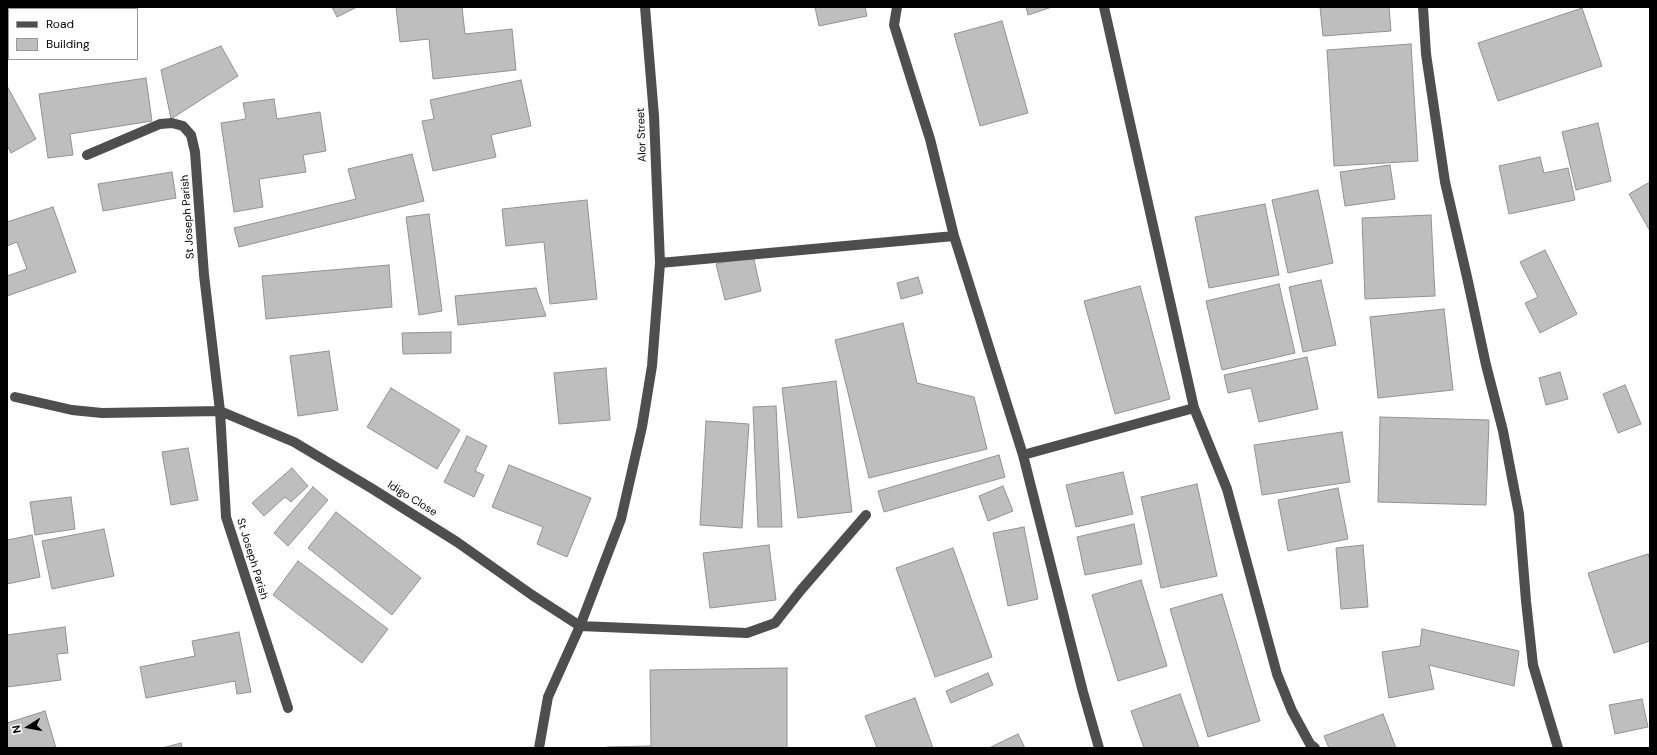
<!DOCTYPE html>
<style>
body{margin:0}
#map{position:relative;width:1657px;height:755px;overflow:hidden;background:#fff;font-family:"DM Sans",sans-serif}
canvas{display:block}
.frame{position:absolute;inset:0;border:8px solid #000;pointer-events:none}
.legend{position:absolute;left:8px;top:8px;width:130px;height:52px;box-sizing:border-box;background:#fff;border:1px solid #999;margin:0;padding:5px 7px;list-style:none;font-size:12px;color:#000}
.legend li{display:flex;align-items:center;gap:8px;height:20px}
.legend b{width:20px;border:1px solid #999}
.north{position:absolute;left:8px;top:707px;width:40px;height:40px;-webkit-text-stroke:3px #fff;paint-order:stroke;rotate:259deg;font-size:11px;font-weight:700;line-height:16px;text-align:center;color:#000}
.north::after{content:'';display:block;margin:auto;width:14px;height:18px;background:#000;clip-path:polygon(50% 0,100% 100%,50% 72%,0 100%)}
</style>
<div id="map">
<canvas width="1657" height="755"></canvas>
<div class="frame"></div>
<ul class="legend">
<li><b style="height:5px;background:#4e4e4e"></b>Road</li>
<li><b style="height:11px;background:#bebebe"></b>Building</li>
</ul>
<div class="north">N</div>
</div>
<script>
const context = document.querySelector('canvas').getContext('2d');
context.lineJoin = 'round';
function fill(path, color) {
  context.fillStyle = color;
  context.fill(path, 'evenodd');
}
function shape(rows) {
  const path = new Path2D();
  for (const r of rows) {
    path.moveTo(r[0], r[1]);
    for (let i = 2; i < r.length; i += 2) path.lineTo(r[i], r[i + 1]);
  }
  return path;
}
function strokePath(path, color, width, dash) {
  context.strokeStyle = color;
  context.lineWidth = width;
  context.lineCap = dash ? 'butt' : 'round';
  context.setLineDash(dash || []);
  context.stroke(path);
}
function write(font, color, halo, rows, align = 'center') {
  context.font = font + ' "DM Sans",sans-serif';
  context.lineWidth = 3;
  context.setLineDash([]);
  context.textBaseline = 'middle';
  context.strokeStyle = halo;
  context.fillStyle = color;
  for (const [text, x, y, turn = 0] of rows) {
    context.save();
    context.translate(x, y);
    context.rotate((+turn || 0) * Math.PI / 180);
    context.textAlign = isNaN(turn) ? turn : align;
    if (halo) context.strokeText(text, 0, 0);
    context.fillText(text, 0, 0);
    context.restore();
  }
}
const building = shape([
 [332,7,357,7,337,17,332,7],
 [396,7,462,7,465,34,512,29,516,70,433,79,429,39,400,42,396,7],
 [815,7,865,7,867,16,819,26,815,7],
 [1026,7,1052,7,1028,15,1026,7],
 [1320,7,1389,7,1391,31,1323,36,1320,7],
 [1582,8,1602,66,1498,101,1478,43,1582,8],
 [1002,21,1028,113,980,126,954,34,1002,21],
 [1411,44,1418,161,1334,166,1327,50,1411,44],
 [221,46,238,76,171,119,161,70,221,46],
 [146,78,152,121,70,134,73,155,48,158,39,94,146,78],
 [521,80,531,126,491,135,496,157,433,171,422,121,434,119,430,100,521,80],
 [7,86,36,139,11,153,7,145,7,86],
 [274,99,277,119,320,112,326,151,303,155,306,172,259,179,263,207,234,212,221,123,246,119,243,103,274,99],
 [1598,123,1611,181,1576,190,1562,132,1598,123],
 [412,154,424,201,239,247,234,228,356,199,348,169,412,154],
 [1540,157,1544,173,1568,168,1575,200,1509,214,1499,166,1540,157],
 [1390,165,1395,199,1345,206,1340,172,1390,165],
 [172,172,176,198,103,211,98,184,172,172],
 [1650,182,1650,231,1629,194,1650,182],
 [1318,190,1333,263,1288,273,1272,200,1318,190],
 [587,200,597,299,550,304,544,242,506,246,502,209,587,200],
 [1265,204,1279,275,1209,288,1195,217,1265,204],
 [53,207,76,272,7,296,7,276,27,269,17,242,7,246,7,222,53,207],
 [429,214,442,311,419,315,406,217,429,214],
 [1431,215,1435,296,1365,299,1362,218,1431,215],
 [1545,250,1577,314,1540,333,1525,303,1538,297,1520,262,1545,250],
 [753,255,761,291,725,300,716,264,753,255],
 [389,265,392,307,266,319,262,276,389,265],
 [918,277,923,293,901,299,897,283,918,277],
 [1321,280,1336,345,1303,352,1289,287,1321,280],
 [1279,284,1295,353,1222,370,1206,301,1279,284],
 [1140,286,1170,399,1115,414,1084,301,1140,286],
 [536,288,546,316,458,325,455,296,536,288],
 [1444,309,1453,390,1378,398,1370,317,1444,309],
 [903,323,917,383,974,397,987,449,869,478,835,340,903,323],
 [451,332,451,353,403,354,402,333,451,332],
 [329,351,338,410,298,416,290,356,329,351],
 [1307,357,1318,409,1259,422,1251,388,1228,393,1224,375,1307,357],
 [606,368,610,420,559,424,554,373,606,368],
 [1560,372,1568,399,1546,405,1539,378,1560,372],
 [836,381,852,512,798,518,782,388,836,381],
 [1625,385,1641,424,1618,433,1603,394,1625,385],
 [391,388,460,430,437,469,367,427,391,388],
 [776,406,782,527,758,527,753,407,776,406],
 [1380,417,1489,420,1486,505,1378,502,1380,417],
 [706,421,749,424,742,528,700,525,706,421],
 [1342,432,1350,482,1262,495,1254,445,1342,432],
 [467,436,487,446,475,471,484,475,474,497,444,482,467,436],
 [188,448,198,500,171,505,162,452,188,448],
 [999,455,1005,477,884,512,878,491,999,455],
 [509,465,591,498,567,557,537,544,543,527,492,507,509,465],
 [292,468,308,486,291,502,285,497,264,516,252,503,292,468],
 [1123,472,1133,514,1076,527,1066,485,1123,472],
 [1197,484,1217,576,1161,588,1141,497,1197,484],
 [1003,486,1013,511,988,521,979,496,1003,486],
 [313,487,328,500,288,546,274,533,313,487],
 [1338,488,1348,539,1288,551,1278,500,1338,488],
 [71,497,75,529,35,535,30,502,71,497],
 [336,512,421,578,392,615,308,548,336,512],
 [1134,524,1142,564,1085,575,1077,537,1134,524],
 [1024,527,1038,599,1008,606,993,533,1024,527],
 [104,529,114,576,52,589,42,541,104,529],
 [32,535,40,577,7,584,7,540,32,535],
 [769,545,776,600,710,608,703,553,769,545],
 [1363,545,1368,607,1341,609,1336,548,1363,545],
 [953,548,992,657,935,677,896,568,953,548],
 [1648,554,1650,560,1650,641,1614,653,1588,573,1648,554],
 [298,561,388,629,362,663,273,595,298,561],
 [1141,580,1167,666,1118,681,1092,595,1141,580],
 [1222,594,1260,721,1208,737,1170,609,1222,594],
 [65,627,68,653,57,654,61,680,7,687,7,635,65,627],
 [1422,629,1519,651,1514,686,1429,665,1434,689,1389,698,1382,652,1420,646,1422,629],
 [239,632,251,692,237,694,235,681,146,698,140,667,195,656,192,641,239,632],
 [787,668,787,748,607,748,607,747,651,746,650,670,787,668],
 [988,673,993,685,951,703,946,691,988,673],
 [1180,694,1199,748,1144,748,1131,711,1180,694],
 [915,698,933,748,877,748,865,716,915,698],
 [1642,699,1648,727,1615,734,1609,705,1642,699],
 [45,711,56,748,7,748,7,723,45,711],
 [1383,714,1396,748,1329,748,1324,736,1383,714],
 [1018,734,1025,748,989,748,1018,734],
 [181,743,182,748,162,748,181,743]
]);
const minor = shape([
 [897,7,894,25,930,139,954,236,1023,455,1083,692,1099,748],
 [1104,7,1194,408,1227,489,1277,674,1292,711,1310,744,1315,748],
 [1423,7,1426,54,1445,182,1467,277,1486,365,1503,431,1519,514,1526,601,1533,665,1558,748],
 [87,155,160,124,172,123,183,126,191,135,195,152,204,275,220,411,226,517,288,708],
 [660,263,954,236],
 [15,397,72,410,102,413,220,411,294,442,371,488,457,542,532,595,580,626,747,633,775,623,801,590,866,515],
 [1023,455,1194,408],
 [539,748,548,697,580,626,621,519,642,427,652,366,660,263,654,116,645,7]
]);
const streetNames = [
 ["Alor Street",642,135,-92],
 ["St Joseph Parish",188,217,-94],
 ["Idigo Close",412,499,32],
 ["St Joseph Parish",252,559,73]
];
fill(building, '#bebebe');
strokePath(building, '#929292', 1);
strokePath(minor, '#4e4e4e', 10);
write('11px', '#000', '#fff', streetNames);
</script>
